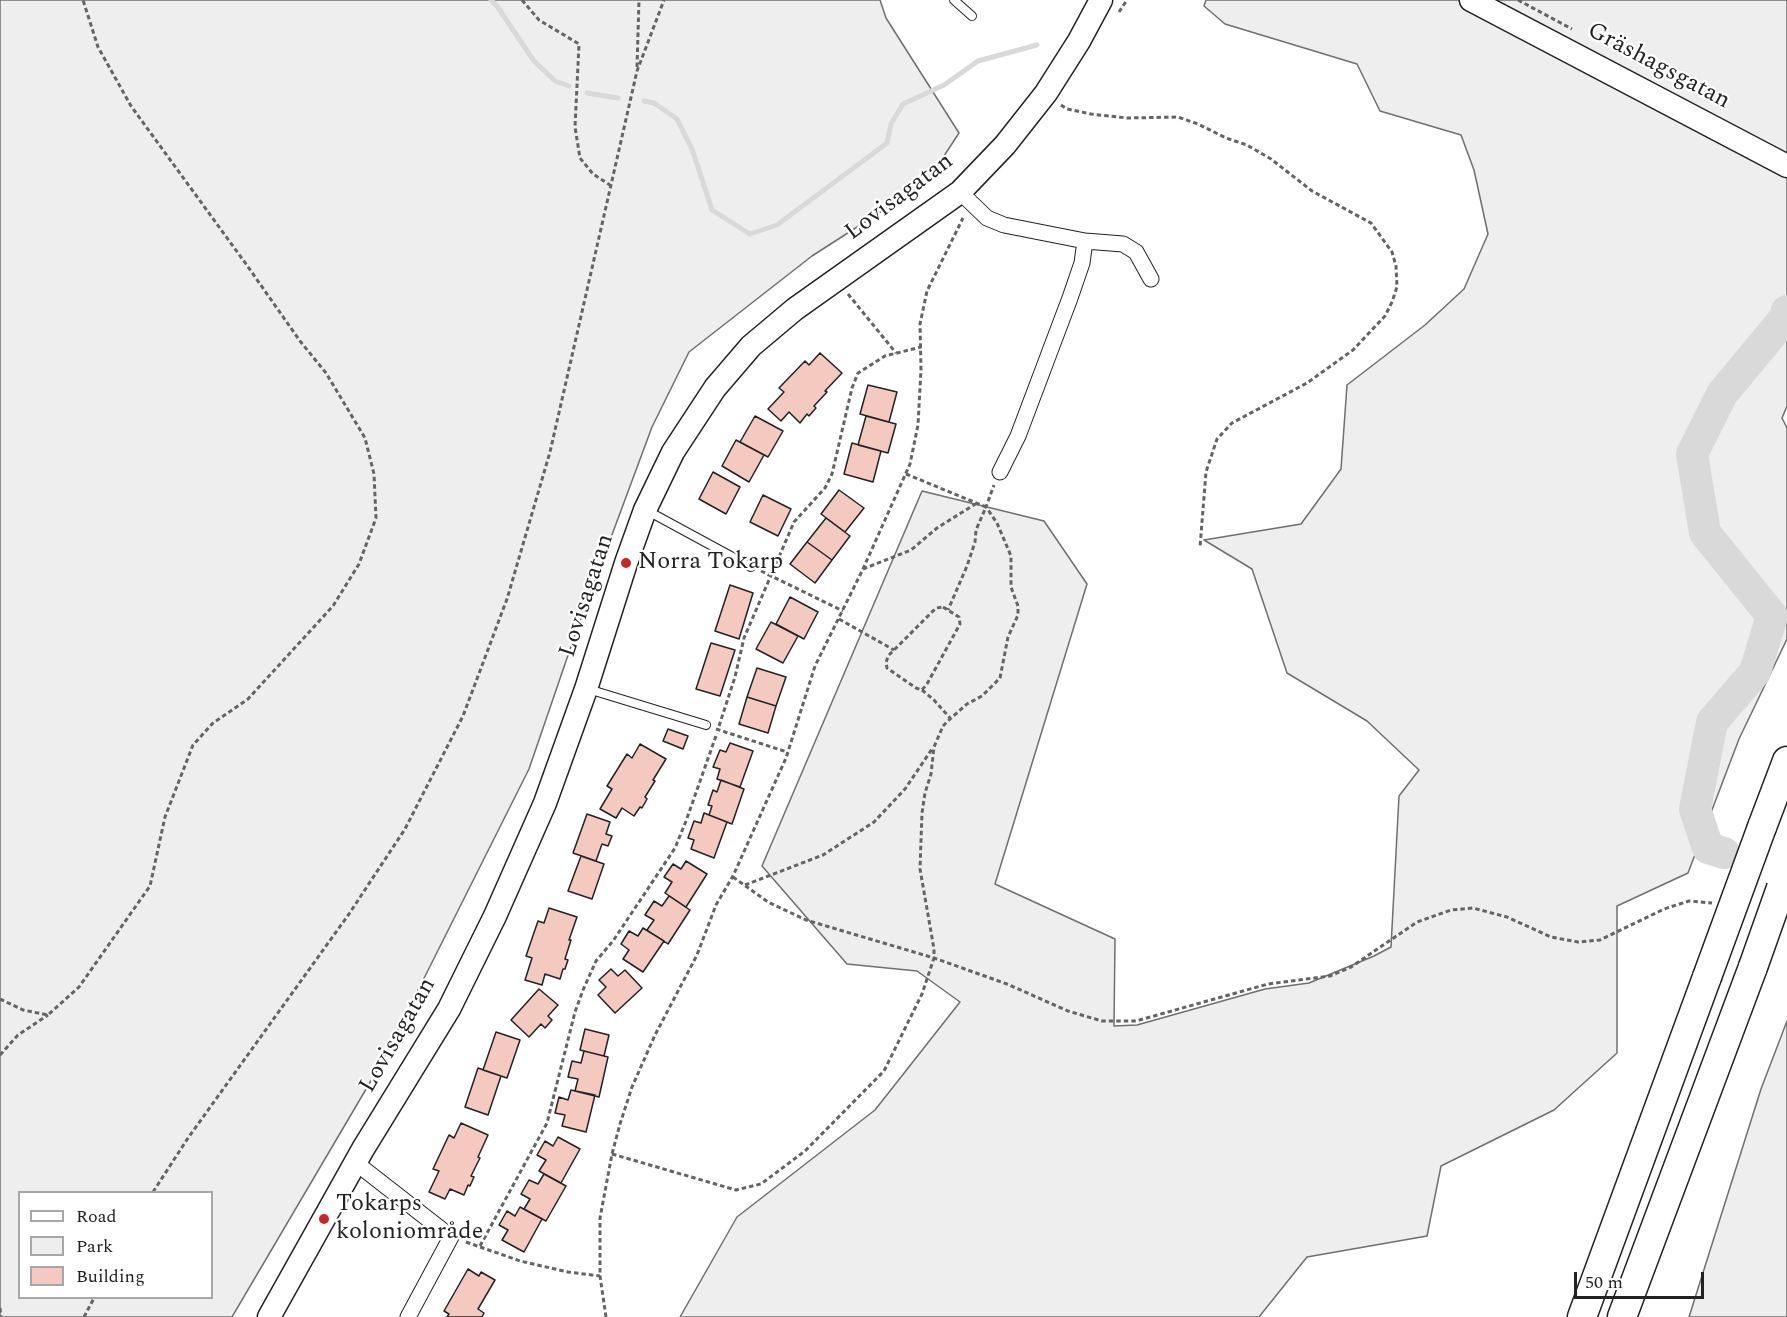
<!DOCTYPE html>
<meta charset="utf-8">
<style>
body{margin:0}
#map{position:relative;width:1787px;height:1317px;overflow:hidden;background:#fff;font-family:Spectral,serif}
canvas{display:block}
.legend{position:absolute;left:18px;top:1191px;width:195px;height:108px;box-sizing:border-box;background:#fff;border:2px solid #a7a7a7;margin:0;padding:8px 10px;list-style:none;font-size:18px;color:#222}
.legend li{display:flex;align-items:center;gap:12px;height:30px}
.legend b{width:30px;border:2px solid #a7a7a7}
.scale{position:absolute;left:1574px;top:1272px;width:130px;height:27px;box-sizing:border-box;border:3px solid #222;border-top:0;padding-left:8px;font-size:18px;line-height:21px;white-space:nowrap;color:#222;-webkit-text-stroke:4px #fff;paint-order:stroke}
</style>
<div id="map">
<canvas width="1787" height="1317"></canvas>
<ul class="legend">
<li><b style="height:8px;background:#fff"></b>Road</li>
<li><b style="height:16px;background:#eee"></b>Park</li>
<li><b style="height:16px;background:#f3c9c0"></b>Building</li>
</ul>
<div class="scale">50 m</div>
</div>
<script>
const context = document.querySelector('canvas').getContext('2d');
context.lineJoin = 'round';
function fill(path, color) {
  context.fillStyle = color;
  context.fill(path, 'evenodd');
}
function shape(rows) {
  const path = new Path2D();
  for (const r of rows) {
    path.moveTo(r[0], r[1]);
    for (let i = 2; i < r.length; i += 2) path.lineTo(r[i], r[i + 1]);
  }
  return path;
}
function strokePath(path, color, width, dash) {
  context.strokeStyle = color;
  context.lineWidth = width;
  context.lineCap = dash ? 'butt' : 'round';
  context.setLineDash(dash || []);
  context.stroke(path);
}
function write(font, color, halo, rows, align = 'center') {
  context.font = font + ' Spectral,serif';
  context.lineWidth = 4.5;
  context.setLineDash([]);
  context.textBaseline = 'middle';
  context.strokeStyle = halo;
  context.fillStyle = color;
  for (const [text, x, y, turn = 0] of rows) {
    context.save();
    context.translate(x, y);
    context.rotate((+turn || 0) * Math.PI / 180);
    context.textAlign = isNaN(turn) ? turn : align;
    if (halo) context.strokeText(text, 0, 0);
    context.fillText(text, 0, 0);
    context.restore();
  }
}
const green = shape([
 [0,0,880,0,886,18,959,133,927,182,812,256,689,352,652,427,577,629,529,769,382,1062,232,1317,0,1317,0,0],
 [20,1192,212,1192,212,1298,20,1298,20,1192],
 [1206,0,1787,0,1787,406,1782,418,1787,428,1787,639,1739,739,1688,873,1617,906,1617,1053,1554,1110,1441,1166,1427,1236,1307,1257,1259,1317,680,1317,737,1217,875,1110,960,1002,917,971,847,964,762,866,922,491,1044,521,1087,584,995,884,1115,939,1114,1026,1137,1025,1265,989,1309,983,1374,956,1391,947,1399,796,1419,770,1367,721,1287,673,1252,569,1204,540,1301,524,1341,469,1347,385,1425,325,1464,289,1488,234,1474,170,1461,135,1380,111,1357,64,1225,24,1204,6,1206,0],
 [1787,1021,1787,1317,1689,1317,1761,1089,1787,1021]
]);
const stream = shape([
 [491,0,497,6,534,61,555,81,569,86],
 [587,93,618,98],
 [644,101,654,103,677,119,692,149,712,210,750,234,777,225,887,143,891,124,903,104,944,85,978,61,1037,45]
]);
const river = shape([
 [1724,853,1708,848,1695,809,1712,722,1755,672,1772,616,1705,533,1692,454,1722,394,1785,318,1787,311]
]);
const building = shape([
 [820,353,842,373,825,391,827,392,814,406,816,408,809,416,807,414,800,423,789,412,781,421,768,409,784,392,779,388,805,361,809,365,820,353],
 [868,385,897,392,889,422,860,414,868,385],
 [755,416,783,431,768,457,740,442,755,416],
 [866,416,896,424,888,453,858,445,866,416],
 [736,440,764,455,749,482,722,466,736,440],
 [852,443,881,451,873,482,844,474,852,443],
 [713,472,740,487,726,514,699,499,713,472],
 [839,490,864,508,845,532,821,514,839,490],
 [763,495,791,509,778,536,750,522,763,495],
 [826,518,850,536,832,560,807,542,826,518],
 [807,542,832,560,815,583,790,564,807,542],
 [730,585,753,593,739,639,715,631,730,585],
 [790,597,818,612,804,639,776,624,790,597],
 [771,622,798,636,783,663,756,649,771,622],
 [711,643,735,650,720,696,696,689,711,643],
 [757,668,786,677,776,706,747,697,757,668],
 [747,697,776,706,768,733,739,724,747,697],
 [668,729,688,736,683,749,663,741,668,729],
 [730,743,753,751,740,787,717,779,720,769,713,767,720,750,726,752,730,743],
 [640,744,666,759,653,780,655,781,645,797,647,799,642,808,640,807,634,816,622,808,616,818,600,809,612,789,607,786,627,754,632,758,640,744],
 [721,780,744,789,732,824,709,815,712,806,708,805,713,790,717,792,721,780],
 [704,813,727,822,714,858,691,849,694,840,688,838,694,821,701,823,704,813],
 [587,814,610,822,606,834,612,836,608,846,602,844,596,861,573,853,587,814],
 [581,856,604,864,592,899,568,891,581,856],
 [686,861,707,874,686,907,665,893,672,882,664,877,673,864,681,869,686,861],
 [669,896,690,910,668,944,647,930,654,920,645,915,654,901,662,906,669,896],
 [549,908,577,917,569,940,571,940,565,959,568,960,565,969,563,969,560,979,545,974,542,985,525,980,532,958,526,956,538,921,544,923,549,908],
 [643,928,664,941,643,972,623,959,629,950,621,944,629,931,638,936,643,928],
 [611,969,618,976,625,970,642,988,615,1013,598,995,606,987,599,980,611,969],
 [539,989,558,1005,548,1016,552,1020,545,1028,541,1024,529,1037,511,1020,539,989],
 [585,1029,609,1035,604,1056,580,1050,585,1029],
 [496,1032,520,1040,507,1078,483,1070,496,1032],
 [584,1051,608,1057,599,1097,575,1091,578,1079,568,1077,572,1061,581,1063,584,1051],
 [478,1068,501,1076,488,1115,465,1107,478,1068],
 [571,1090,595,1095,586,1132,562,1126,565,1115,555,1113,559,1097,568,1100,571,1090],
 [461,1123,488,1135,478,1157,480,1158,471,1176,474,1177,470,1186,468,1185,464,1195,450,1189,445,1199,429,1192,439,1171,433,1169,449,1135,454,1138,461,1123],
 [558,1137,580,1149,561,1183,539,1171,546,1160,537,1155,545,1141,553,1146,558,1137],
 [544,1174,566,1186,546,1221,524,1209,530,1199,521,1194,529,1180,538,1184,544,1174],
 [520,1207,542,1219,524,1252,502,1240,508,1230,499,1225,507,1211,515,1216,520,1207],
 [468,1269,479,1276,481,1272,495,1280,478,1309,484,1313,482,1317,447,1317,449,1314,444,1311,468,1269]
]);
const path = shape([
 [522,0,539,20,579,44,575,127,580,158,593,174,610,185],
 [1518,0,1572,29],
 [1119,12,1127,0],
 [637,67,639,0],
 [1061,105,1067,109,1091,114,1127,118,1178,117,1198,124,1226,138,1247,145,1271,159,1312,191,1371,223,1392,252,1396,266,1397,287,1392,302,1385,316,1353,350,1307,383,1232,423,1217,439,1206,472,1200,547],
 [848,294,896,353],
 [906,474,986,507,976,530,975,542,967,566,948,610],
 [863,569,911,550,937,528,977,503],
 [761,571,843,611],
 [943,607,959,617,960,624,927,684,922,690,916,688,887,668,886,663,888,656,936,608,943,607],
 [839,619,894,650],
 [922,690,934,700,950,718],
 [719,726,735,677,744,638,794,522,825,488,832,474,852,388,858,373,885,356,921,347],
 [716,729,787,752],
 [733,877,768,902,806,920,934,958,1007,984,1068,1011,1102,1021,1136,1021,1268,984,1330,976,1351,967,1417,922,1451,910,1473,908,1507,917,1551,937,1578,942,1600,940,1664,909,1689,901,1712,903],
 [745,885,823,855,874,822,905,789,932,749],
 [0,999,23,1010,48,1015,79,987,150,886,165,817,193,745,213,723,248,699,333,606,359,564,376,518,374,474,365,438,326,373,300,341,246,264,131,106,98,47,83,0],
 [0,1055,18,1035,48,1015],
 [612,1154,736,1190,761,1184,805,1151,884,1071,922,994,934,958,934,949,920,869,922,813,925,793,931,774,934,747,943,726,950,719,967,704,982,696,1000,678,1008,637,1018,615,1018,606,1011,587,1011,556,997,523,986,507,994,485],
 [153,1192,188,1138,349,914,405,829,463,716,507,599,550,452,637,71,664,0],
 [466,1242,520,1261,568,1272,600,1276],
 [480,1246,547,1123,575,1012,583,990,596,961,613,941,675,848,686,821,717,733],
 [0,1308,1,1317],
 [84,1317,94,1298],
 [606,1317,600,1276,600,1218,612,1154,620,1124,632,1087,655,1035,697,955,716,905,733,876,786,758,815,666,863,569,910,464,918,425,921,370,920,324,927,291,963,218]
]);
const lane = shape([
 [954,0,972,16],
 [646,510,751,567],
 [588,689,706,725]
]);
const street = shape([
 [960,192,987,218,1004,225,1085,241,1123,244,1136,252,1151,279],
 [1000,472,1018,436,1070,298,1082,263,1085,241],
 [356,1163,451,1237,408,1317]
]);
const secondary = shape([
 [1471,0,1787,166],
 [269,1317,363,1149,449,1009,495,916,545,803,586,689,626,563,645,510,673,452,715,388,751,346,795,309,960,192,1005,145,1046,93,1079,41,1101,0]
]);
const highway = shape([
 [1762,827,1787,761],
 [1582,1317,1707,977],
 [1622,1317,1753,967]
]);
const highwayBridge = shape([
 [1753,967,1781,888],
 [1707,977,1762,827]
]);
const markers = [
 [626,563,6,"#c62828"],
 [324,1219,6,"#c62828"]
];
const streetNames = [
 ["Gräshagsgatan",1658,67,28],
 ["Lovisagatan",900,198,-37],
 ["Lovisagatan",588,596,-72],
 ["Lovisagatan",399,1036,-60]
];
const poiNames = [
 ["Norra Tokarp",638,563],
 ["Tokarps",336,1205],
 ["koloniområde",336,1233]
];
fill(green, '#eee');
strokePath(green, '#6f6f6f', 1.5);
strokePath(stream, '#d9d9d9', 5);
strokePath(river, '#d9d9d9', 32);
fill(building, '#f3c9c0');
strokePath(building, '#222', 1.5);
strokePath(lane, '#222', 10);
strokePath(street, '#222', 17);
strokePath(secondary, '#222', 25);
strokePath(highway, '#222', 31);
strokePath(path, '#646464', 3, [4.5, 3]);
strokePath(lane, '#fff', 8);
strokePath(street, '#fff', 15);
strokePath(secondary, '#fff', 22);
strokePath(highway, '#fff', 28);
strokePath(highwayBridge, '#222', 31, []);
strokePath(highwayBridge, '#fff', 28);
for (const [x, y, r, color] of markers) {
  const dot = new Path2D();
  dot.arc(x, y, r, 0, 2 * Math.PI);
  context.fillStyle = color;
  context.fill(dot);
  strokePath(dot, '#fff', 2);
}
write('24px', '#222', '#fff', streetNames);
write('24px', '#222', '#fff', poiNames, 'left');
</script>
